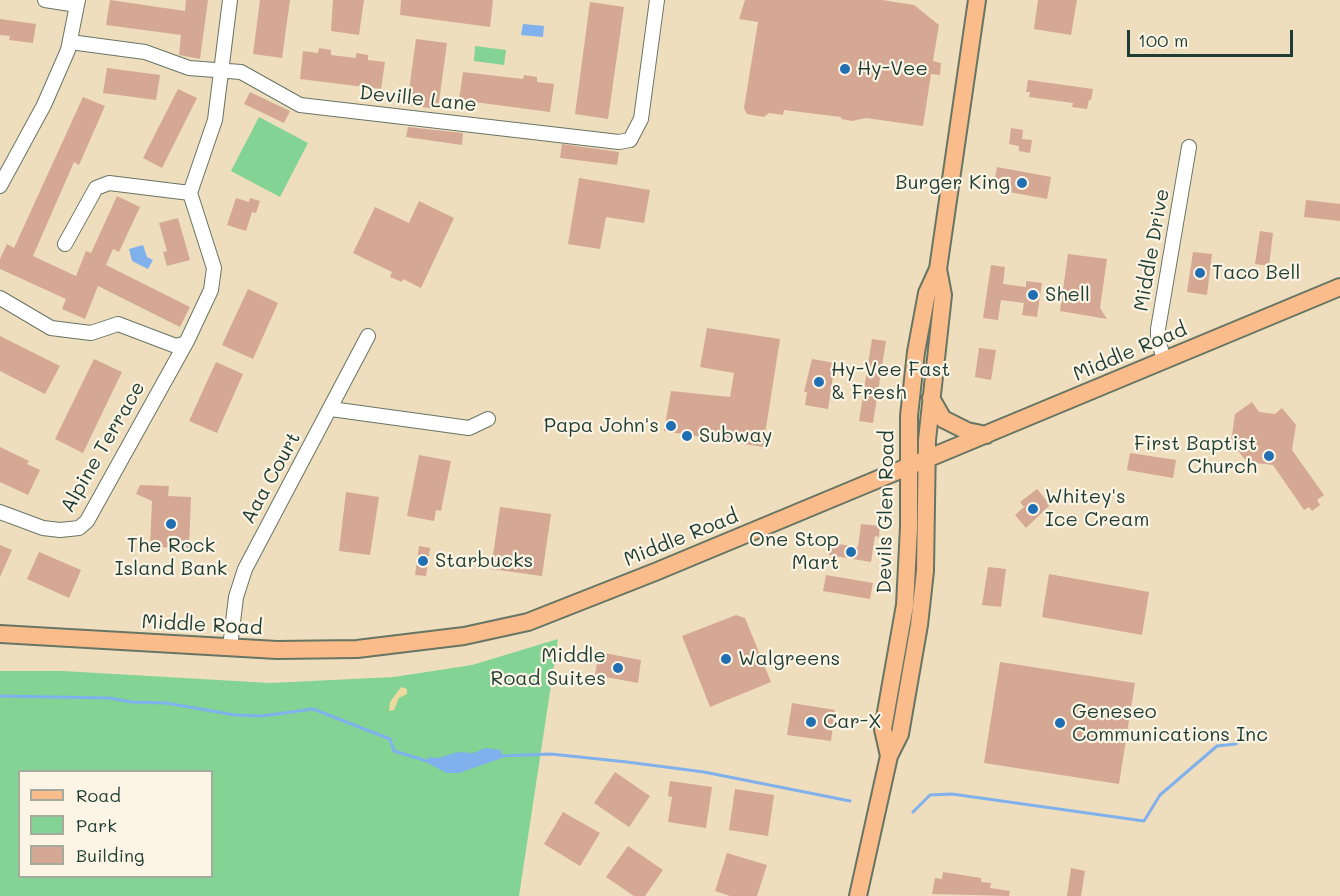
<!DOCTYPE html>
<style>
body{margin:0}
#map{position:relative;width:1340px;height:896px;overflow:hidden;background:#eedebd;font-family:Mali,sans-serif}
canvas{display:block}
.legend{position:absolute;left:18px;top:770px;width:195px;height:108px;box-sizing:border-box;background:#fcf5e5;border:2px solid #a4ab9e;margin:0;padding:8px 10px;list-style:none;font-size:18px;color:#1f3d34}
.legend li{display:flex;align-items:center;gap:12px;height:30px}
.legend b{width:30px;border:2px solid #a4ab9e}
.scale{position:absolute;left:1127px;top:30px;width:166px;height:27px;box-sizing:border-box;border:3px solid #1f3d34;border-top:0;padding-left:8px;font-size:18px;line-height:21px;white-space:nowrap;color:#1f3d34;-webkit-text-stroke:4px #fcf5e5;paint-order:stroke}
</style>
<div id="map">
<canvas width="1340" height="896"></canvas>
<ul class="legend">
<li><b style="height:8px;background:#fabc8b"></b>Road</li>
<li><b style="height:16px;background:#83d394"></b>Park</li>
<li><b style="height:16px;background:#d5a893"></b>Building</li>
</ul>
<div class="scale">100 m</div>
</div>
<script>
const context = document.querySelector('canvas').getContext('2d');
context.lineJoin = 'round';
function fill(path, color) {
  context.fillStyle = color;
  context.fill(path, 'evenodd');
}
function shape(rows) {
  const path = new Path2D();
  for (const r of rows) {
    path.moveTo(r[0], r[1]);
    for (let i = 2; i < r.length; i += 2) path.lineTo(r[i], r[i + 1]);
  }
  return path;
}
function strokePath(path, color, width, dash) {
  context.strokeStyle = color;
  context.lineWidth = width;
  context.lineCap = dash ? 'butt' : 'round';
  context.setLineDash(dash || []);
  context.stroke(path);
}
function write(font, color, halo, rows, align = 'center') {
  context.font = font + ' Mali,sans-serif';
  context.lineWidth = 4.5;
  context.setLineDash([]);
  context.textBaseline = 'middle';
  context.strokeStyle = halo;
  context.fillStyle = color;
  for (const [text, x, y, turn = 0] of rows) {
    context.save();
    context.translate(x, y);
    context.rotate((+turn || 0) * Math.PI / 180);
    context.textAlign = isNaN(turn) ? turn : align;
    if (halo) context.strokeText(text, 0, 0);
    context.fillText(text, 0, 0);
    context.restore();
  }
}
const green = shape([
 [475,46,506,50,504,65,474,61],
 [259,117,308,143,280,197,231,171],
 [558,639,519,896,0,896,0,671,63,671,270,683,394,677,472,665],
 [20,772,212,772,212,876,20,876]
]);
const sand = shape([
 [401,687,407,689,407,694,399,698,394,710,389,711,390,702]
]);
const water = shape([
 [523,24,544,26,543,37,521,35],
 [143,245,147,257,153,260,148,269,132,261,129,249],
 [485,748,501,750,502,758,459,773,446,773,428,763,428,757,438,758,458,752,474,753]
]);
const stream = shape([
 [0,696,109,698,132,702,166,703,235,715,262,716,313,709,390,739,394,751,430,762],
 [499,756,551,754,627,762,704,772,850,801],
 [913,812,930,795,952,794,1144,821,1160,795,1217,746,1236,744,1248,730]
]);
const building = shape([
 [110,0,185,11,186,0,208,0,200,59,179,55,181,35,106,25],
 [260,0,290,0,282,58,253,54],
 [333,0,364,0,359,35,331,31],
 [401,0,493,0,490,27,400,15],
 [745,0,882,0,914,5,939,25,933,61,941,63,940,75,931,74,923,126,866,118,852,121,841,119,841,117,784,110,783,115,769,113,764,117,747,114,744,108,758,22,739,19],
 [1038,0,1077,0,1071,35,1034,29],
 [590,2,624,7,608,119,575,114],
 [0,19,36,24,33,43,9,40,10,36,0,35],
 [416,39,447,43,438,109,407,105],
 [319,48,331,50,331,55,356,58,356,53,368,55,368,60,385,62,381,89,300,79,303,51,318,53],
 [107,68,160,75,156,100,103,93],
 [463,72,523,79,524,75,537,77,537,82,554,84,550,112,459,100],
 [1028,80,1093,89,1091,100,1089,100,1087,109,1072,107,1073,103,1029,97,1030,92,1026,92],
 [178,89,197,98,162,168,143,158],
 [250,92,290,111,284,123,244,104],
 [83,97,105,106,79,165,74,162,33,256,76,276,86,251,91,253,117,196,140,207,119,252,113,249,106,265,190,307,180,327,98,286,85,319,62,309,66,299,0,269,0,259,7,244,14,248],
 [408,127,463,133,462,145,406,137],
 [1011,128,1023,130,1022,139,1032,140,1030,153,1019,151,1019,146,1009,144],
 [562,144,619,152,617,165,560,158],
 [997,167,1051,177,1047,199,993,189],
 [579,178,650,190,644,223,606,217,600,249,568,244],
 [236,198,249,202,250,198,260,201,256,213,252,212,246,231,227,225],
 [1306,200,1340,204,1340,221,1304,217],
 [419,201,454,218,421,288,403,279,402,282,390,277,392,272,353,253,375,207,409,223],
 [178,218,190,260,167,266,163,252,167,251,159,223],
 [1260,231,1273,233,1269,266,1255,264],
 [1193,252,1212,254,1207,295,1187,292],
 [1068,254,1107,259,1100,308,1107,319,1060,311],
 [991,265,1005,267,1003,284,1026,287,1026,281,1042,283,1037,317,1022,315,1024,303,1001,300,998,320,983,318],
 [248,289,278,303,253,359,222,345],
 [707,328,780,339,763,447,664,431,671,391,730,397,734,373,700,367],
 [0,336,60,366,45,394,0,371],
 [872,339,886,341,873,423,859,421],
 [979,348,996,350,991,380,975,377],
 [94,359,122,372,83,453,55,439],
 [812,359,835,363,828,409,805,405,807,392,804,392],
 [216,362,243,374,217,433,189,421],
 [1252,402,1259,412,1275,414,1282,408,1296,425,1292,450,1324,495,1317,500,1320,505,1312,511,1309,507,1304,510,1273,465,1247,462,1231,442,1235,414],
 [0,447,29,461,27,464,40,470,28,495,0,482],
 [1130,453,1176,460,1173,478,1127,470],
 [419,455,451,461,441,511,436,510,434,521,407,516],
 [140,485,169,486,168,496,191,497,189,548,150,547,152,501,136,494],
 [1037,489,1050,505,1026,528,1015,515,1024,507,1020,502],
 [346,492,379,497,370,555,339,551],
 [500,507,551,514,542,576,491,569],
 [861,524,880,526,879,537,875,536,871,562,829,555,831,543,858,547],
 [0,545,12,550,0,577],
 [419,546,430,548,426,576,415,575],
 [39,552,81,570,69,598,27,579],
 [988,567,1006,569,1001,607,982,605],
 [1049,574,1149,592,1142,635,1042,617],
 [826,575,873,583,870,599,823,591],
 [736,615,745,618,771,682,710,707,682,636],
 [599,652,641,660,638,683,595,675],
 [1000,662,1135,683,1119,784,984,763],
 [792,703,835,710,831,741,787,735],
 [615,772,650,796,629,827,594,803],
 [670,781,712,787,706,828,668,822,672,797,668,796],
 [735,789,774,795,768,836,729,830],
 [563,812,600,833,580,866,544,844],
 [628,846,663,870,645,896,634,896,606,877],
 [727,853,767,865,757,896,730,896,715,891],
 [1071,868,1085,871,1081,896,1067,896],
 [943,872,981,878,981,882,991,883,990,888,1010,891,1009,896,932,894,935,878,942,879]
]);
const minor = shape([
 [45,0,77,5],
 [70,42,145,52,189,68,241,72,300,105,619,142,630,140,641,119,657,0],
 [0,186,44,105,68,50,78,0],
 [65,244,96,188,109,183,190,193],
 [0,298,51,328,91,333,118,324,176,346,183,344],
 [1164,359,1158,340,1158,329,1189,147],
 [331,409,469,428,488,419],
 [0,512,43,528,60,530,79,528,87,521,187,341,211,290,214,268,190,193,215,120,230,0],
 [230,647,236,597,245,569,368,336]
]);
const major = shape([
 [931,398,943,419,967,431,986,435],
 [0,634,277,650,357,649,464,636,528,622,655,572,1340,287],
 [889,756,883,729,905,605,909,527,909,416,916,352,927,293,938,269,977,0],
 [858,896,889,756,900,734,919,625,925,571,927,440,943,295,938,269]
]);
const markers = [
 [845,69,6,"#1f6fb2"],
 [1022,183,6,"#1f6fb2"],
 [1200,273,6,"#1f6fb2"],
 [1033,295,6,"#1f6fb2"],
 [819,382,6,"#1f6fb2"],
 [671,426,6,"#1f6fb2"],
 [687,436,6,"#1f6fb2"],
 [1269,456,6,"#1f6fb2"],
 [1033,509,6,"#1f6fb2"],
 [171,524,6,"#1f6fb2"],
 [851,552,6,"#1f6fb2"],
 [423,561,6,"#1f6fb2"],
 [726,659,6,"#1f6fb2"],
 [618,668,6,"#1f6fb2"],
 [811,722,6,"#1f6fb2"],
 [1060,723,6,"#1f6fb2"]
];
const poiNames = [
 ["Hy-Vee",857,69],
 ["Burger King",1010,183,"right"],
 ["Taco Bell",1212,273],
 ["Shell",1045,295],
 ["Hy-Vee Fast",831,370],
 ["& Fresh",831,393],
 ["Papa John's",659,426,"right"],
 ["Subway",699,436],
 ["First Baptist",1257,444,"right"],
 ["Church",1257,467,"right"],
 ["Whitey's",1045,497],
 ["Ice Cream",1045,520],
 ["One Stop",839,540,"right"],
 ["Mart",839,563,"right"],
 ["The Rock",171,546,"center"],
 ["Island Bank",171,569,"center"],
 ["Starbucks",435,561],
 ["Middle",606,656,"right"],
 ["Road Suites",606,679,"right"],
 ["Walgreens",738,659],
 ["Geneseo",1072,712],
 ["Communications Inc",1072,735],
 ["Car-X",823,722]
];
const streetNames = [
 ["Deville Lane",418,99,6],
 ["Middle Drive",1152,250,-80],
 ["Middle Road",1130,352,-23],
 ["Alpine Terrace",103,447,-60],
 ["Aaa Court",271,478,-61],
 ["Devils Glen Road",886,512,-89],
 ["Middle Road",681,538,-22],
 ["Middle Road",202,625,3]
];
fill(green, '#83d394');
fill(sand, '#eeda9e');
fill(water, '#80b1ec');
strokePath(stream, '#80b1ec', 3);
fill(building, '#d5a893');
strokePath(minor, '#677564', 16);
strokePath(major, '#677564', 20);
strokePath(minor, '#fff', 14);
strokePath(major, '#fabc8b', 16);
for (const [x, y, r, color] of markers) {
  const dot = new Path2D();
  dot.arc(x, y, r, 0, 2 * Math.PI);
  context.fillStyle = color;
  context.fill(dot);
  strokePath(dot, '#fcf5e5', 2);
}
write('20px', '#1f3d34', '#fcf5e5', poiNames, 'left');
write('20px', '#1f3d34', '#fcf5e5', streetNames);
</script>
